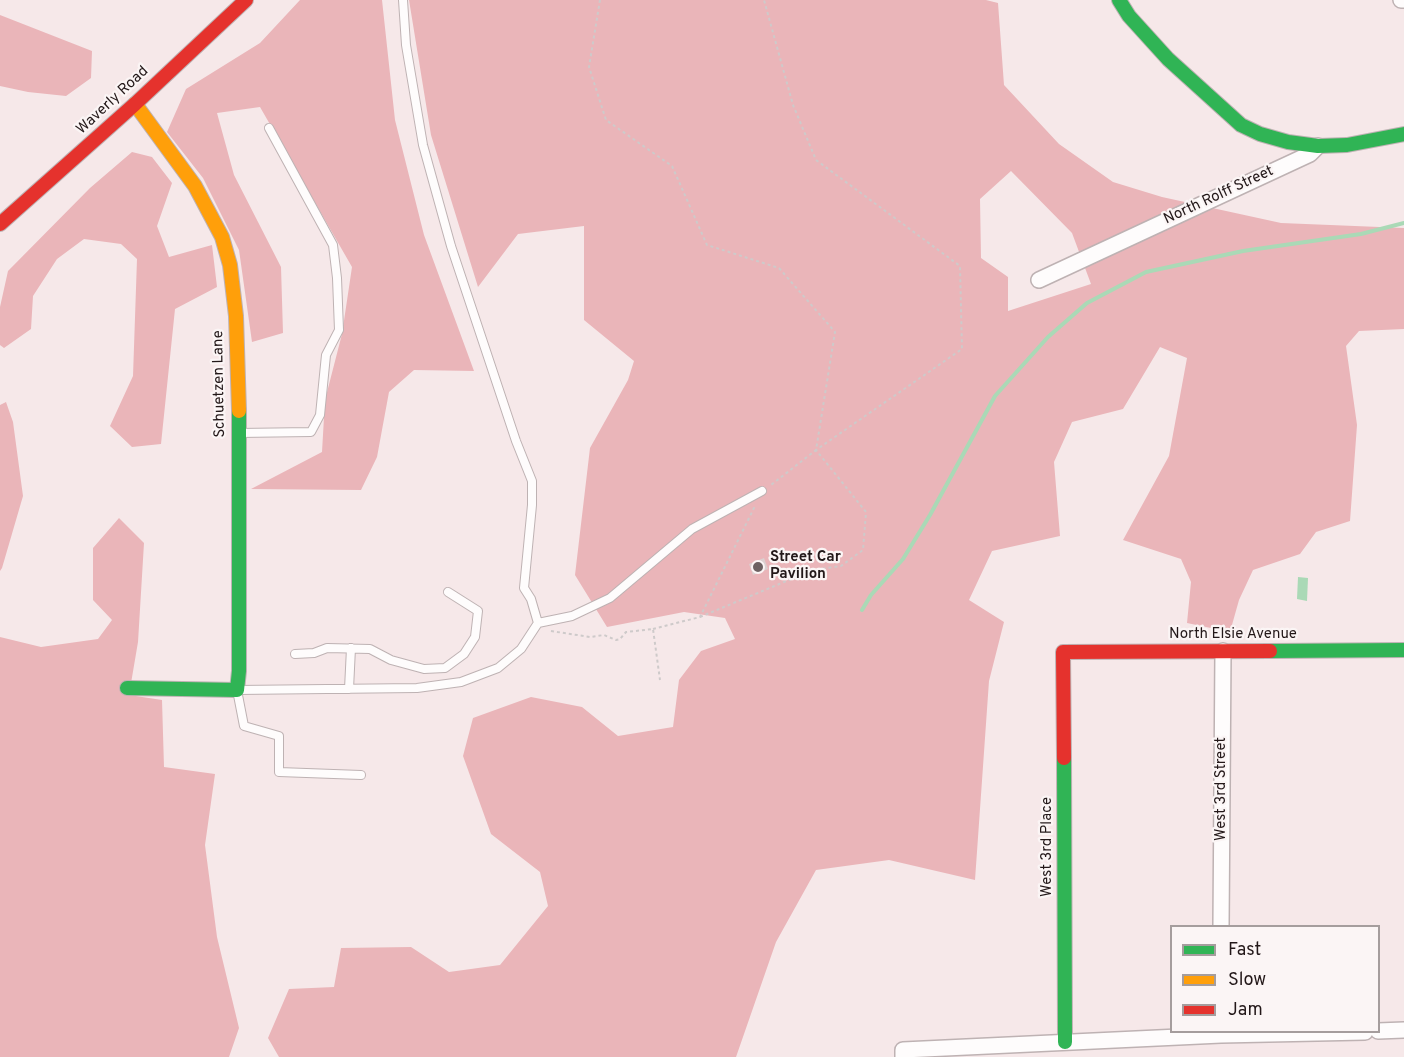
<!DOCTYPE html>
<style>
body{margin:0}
#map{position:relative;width:1404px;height:1057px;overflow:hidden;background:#f6e8e9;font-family:Overpass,sans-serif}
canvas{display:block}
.legend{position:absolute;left:1170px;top:925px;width:210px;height:108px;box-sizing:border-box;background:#fbf5f5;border:2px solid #a59d9d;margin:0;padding:8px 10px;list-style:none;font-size:18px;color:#231819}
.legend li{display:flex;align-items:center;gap:12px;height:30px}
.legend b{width:30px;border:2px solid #a59d9d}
</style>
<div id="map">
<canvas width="1404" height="1057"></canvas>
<ul class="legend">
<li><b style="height:8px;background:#30b455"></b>Fast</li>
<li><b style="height:8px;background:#ff9f0a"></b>Slow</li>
<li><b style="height:8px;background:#e5322d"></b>Jam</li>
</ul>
</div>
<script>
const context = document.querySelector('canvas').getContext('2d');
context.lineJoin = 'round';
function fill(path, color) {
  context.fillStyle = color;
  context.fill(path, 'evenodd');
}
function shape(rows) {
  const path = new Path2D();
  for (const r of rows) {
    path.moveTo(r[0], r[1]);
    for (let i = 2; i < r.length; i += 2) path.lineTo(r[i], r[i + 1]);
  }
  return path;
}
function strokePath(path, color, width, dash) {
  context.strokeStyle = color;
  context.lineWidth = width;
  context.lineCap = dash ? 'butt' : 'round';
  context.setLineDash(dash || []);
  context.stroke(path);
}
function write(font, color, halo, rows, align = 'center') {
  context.font = font + ' Overpass,sans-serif';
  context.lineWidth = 4.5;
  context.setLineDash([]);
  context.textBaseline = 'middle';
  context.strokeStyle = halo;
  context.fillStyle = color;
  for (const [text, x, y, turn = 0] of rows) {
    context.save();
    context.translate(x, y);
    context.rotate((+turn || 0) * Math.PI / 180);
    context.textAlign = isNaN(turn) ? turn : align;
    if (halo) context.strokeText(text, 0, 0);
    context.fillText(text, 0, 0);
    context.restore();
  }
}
const forest = shape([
 [300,0,382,0,395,120,424,235,474,371,414,370,389,392,377,457,361,490,251,489,322,452,325,400,342,334,352,267,260,107,217,113,234,175,281,267,283,333,252,342,239,250,203,178,167,132,186,89,260,43],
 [409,0,986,0,998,3,1004,85,1059,144,1113,182,1162,197,1281,223,1404,228,1404,329,1359,331,1346,346,1357,425,1350,521,1316,532,1300,554,1253,570,1239,600,1230,632,1187,623,1191,582,1181,559,1123,540,1169,456,1187,358,1160,347,1123,409,1072,422,1054,462,1060,536,992,551,969,600,1004,622,989,681,975,880,889,860,816,870,776,942,736,1057,279,1057,268,1038,289,989,334,987,341,948,411,947,449,972,500,965,548,906,540,872,491,834,463,756,473,718,531,697,582,707,618,736,673,727,679,680,701,651,735,639,725,618,684,612,607,627,575,575,590,448,628,380,634,361,584,320,584,226,518,234,478,287,431,135],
 [1011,171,1072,233,1091,284,1008,311,1008,277,981,258,980,199],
 [0,15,92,51,91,78,66,96,28,92,0,86],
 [132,152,152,157,172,183,157,226,169,257,212,245,217,287,175,309,161,444,132,447,110,426,133,376,137,259,121,244,84,239,57,259,33,296,31,329,4,348,0,345,0,307,8,271,90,188],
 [6,402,13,422,23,496,2,568,0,571,0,405],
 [119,518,144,543,138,642,129,695,162,700,164,767,215,774,205,845,217,937,239,1028,229,1057,0,1057,0,637,41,647,98,639,112,620,93,600,93,548]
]);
const water = shape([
 [1298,577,1308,578,1307,601,1297,599]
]);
const stream = shape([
 [862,610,871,595,903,559,930,515,995,396,1048,337,1087,303,1146,272,1243,251,1361,234,1404,223]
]);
const building = shape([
 [764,558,768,569,753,575,749,564]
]);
const path = shape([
 [600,0,589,67,606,120,672,166,707,245,779,268,835,332,816,450,771,485],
 [700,617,813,570,841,566,863,550,866,512,816,450,962,349,960,266,816,160,793,105,764,0],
 [653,629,700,617,755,506],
 [551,631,590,637,604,635,616,640,620,639,626,632,653,629,660,680]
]);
const lane = shape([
 [239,433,311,432,320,415,326,355,339,330,337,278,333,245,269,128],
 [538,623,572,616,610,598,692,529,762,491],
 [295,654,314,653,327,648,370,649,391,660,424,669,445,668,464,654,475,637,478,611,448,592],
 [349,689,351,648],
 [361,775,279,772,279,736,244,726,237,690,417,688,461,682,498,668,521,649,538,623,531,599,524,588,532,505,532,481,516,441,451,246,423,145,406,45,403,0]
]);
const street = shape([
 [1401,0,1404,0],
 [1039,280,1310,154,1318,146],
 [1221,926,1223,651],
 [1378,1031,1404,1030],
 [903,1057,903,1050,1221,1035,1365,1032]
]);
const fast = shape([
 [1119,0,1129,16,1168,59,1241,125,1260,134,1288,142,1318,146,1347,145,1404,134],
 [1270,651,1404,650],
 [127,688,237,690,239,671,239,411],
 [1064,758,1065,1042]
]);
const slow = shape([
 [135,104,195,186,222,237,230,265,236,316,239,411]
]);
const jam = shape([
 [0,224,135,104,246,0],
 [1064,758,1063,652,1270,651]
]);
const markers = [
 [758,567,6,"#6d6162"]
];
const streetNames = [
 ["Waverly Road",113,101,-43],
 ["North Rolff Street",1219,196,-25],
 ["Schuetzen Lane",220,384,-91],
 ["North Elsie Avenue",1233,635],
 ["West 3rd Street",1222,789,-90],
 ["West 3rd Place",1048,847,-90]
];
const poiNames = [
 ["Street Car",770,558],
 ["Pavilion",770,575]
];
fill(forest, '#eab5b9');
fill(water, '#aad9b6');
strokePath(stream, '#aad9b6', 4);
fill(building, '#dcd0d0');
strokePath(lane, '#beb2b3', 10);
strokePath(street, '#beb2b3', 18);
strokePath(fast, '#beb2b3', 16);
strokePath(slow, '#beb2b3', 16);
strokePath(jam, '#beb2b3', 16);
strokePath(path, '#cecaca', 2, [3, 3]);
strokePath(lane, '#fefcfc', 8);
strokePath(street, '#fefcfc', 15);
strokePath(fast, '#30b455', 14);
strokePath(slow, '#ff9f0a', 14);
strokePath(jam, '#e5322d', 14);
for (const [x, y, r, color] of markers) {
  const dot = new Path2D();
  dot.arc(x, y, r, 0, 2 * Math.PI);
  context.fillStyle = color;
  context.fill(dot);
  strokePath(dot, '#fbf5f5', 2);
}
write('15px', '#231819', '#fbf5f5', streetNames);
write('bold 15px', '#231819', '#fbf5f5', poiNames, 'left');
</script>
